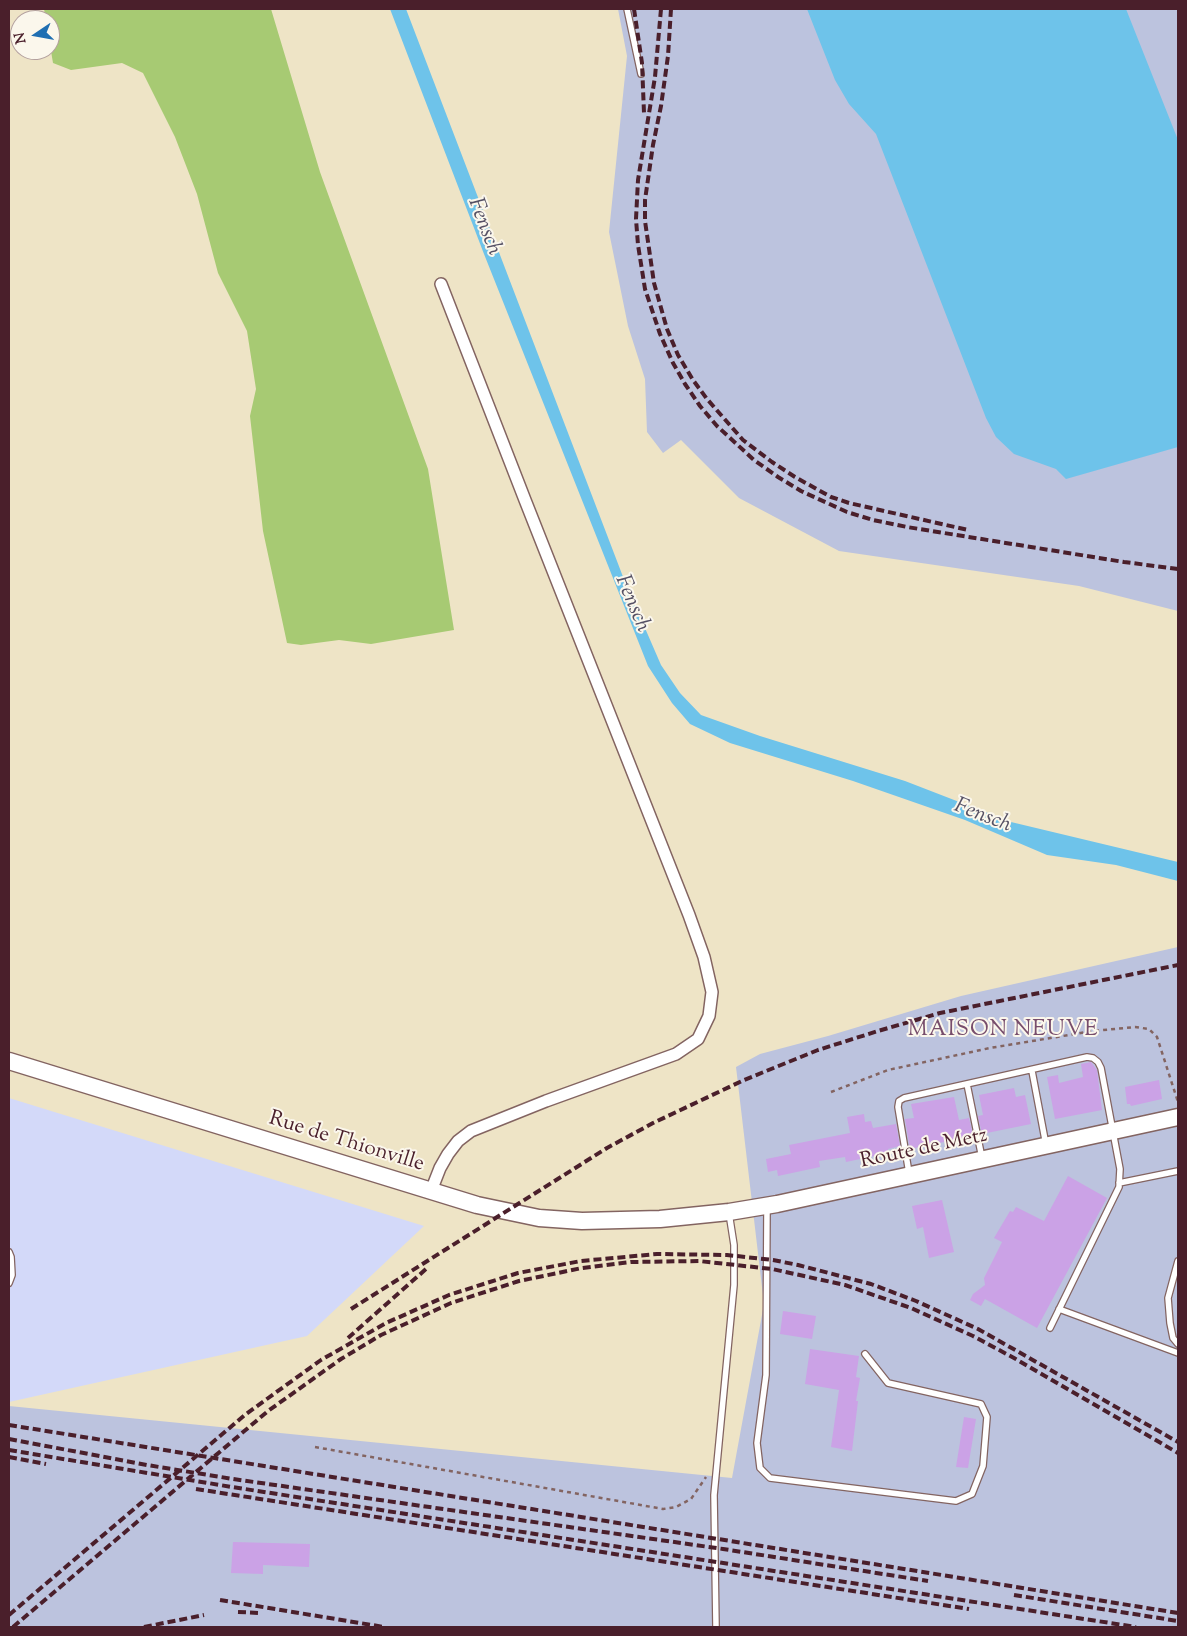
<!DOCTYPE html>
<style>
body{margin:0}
#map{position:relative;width:1187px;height:1636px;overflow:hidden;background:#eee4c6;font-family:"Sorts Mill Goudy",serif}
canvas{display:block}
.frame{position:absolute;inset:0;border:10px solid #4a1f2b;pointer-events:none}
.north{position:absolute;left:10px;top:10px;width:50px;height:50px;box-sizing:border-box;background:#fbf7ec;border:1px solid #b4a19f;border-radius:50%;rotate:258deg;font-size:14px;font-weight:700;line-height:20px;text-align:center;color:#4a1f2b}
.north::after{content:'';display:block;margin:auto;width:18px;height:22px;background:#1f6fb2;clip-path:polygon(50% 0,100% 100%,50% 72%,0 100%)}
</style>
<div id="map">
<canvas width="1187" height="1636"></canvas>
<div class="frame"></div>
<div class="north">N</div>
</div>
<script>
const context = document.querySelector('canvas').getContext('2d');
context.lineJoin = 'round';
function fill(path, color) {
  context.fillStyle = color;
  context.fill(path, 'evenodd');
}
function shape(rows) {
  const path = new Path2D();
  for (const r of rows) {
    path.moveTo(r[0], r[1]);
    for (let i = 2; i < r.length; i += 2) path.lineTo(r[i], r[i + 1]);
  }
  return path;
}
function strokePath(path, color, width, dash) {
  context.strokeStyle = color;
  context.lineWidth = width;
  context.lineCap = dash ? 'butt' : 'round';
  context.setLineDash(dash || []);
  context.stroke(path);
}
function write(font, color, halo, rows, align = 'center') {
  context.font = font + ' "Sorts Mill Goudy",serif';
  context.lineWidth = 4;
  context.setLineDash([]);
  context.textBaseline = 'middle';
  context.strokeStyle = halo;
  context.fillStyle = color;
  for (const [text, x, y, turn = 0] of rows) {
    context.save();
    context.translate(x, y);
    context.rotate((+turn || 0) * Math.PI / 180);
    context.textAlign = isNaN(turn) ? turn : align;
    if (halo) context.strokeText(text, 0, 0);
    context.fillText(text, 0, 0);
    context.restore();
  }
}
const built = shape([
 [9,1098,424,1226,307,1336,9,1402]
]);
const industrial = shape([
 [618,9,1178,9,1178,611,1079,586,839,551,739,498,681,440,663,453,647,432,645,379,628,326,609,232,627,56],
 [1178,947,1178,1627,9,1627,9,1406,732,1478,764,1304,736,1067,760,1054,828,1036,961,996]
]);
const green = shape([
 [44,9,271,9,320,172,428,469,454,630,371,644,339,640,301,645,287,643,263,531,250,416,256,389,247,331,218,273,197,194,175,137,143,73,122,63,71,70,53,63,50,45,50,20,46,20]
]);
const water = shape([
 [390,9,406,9,625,582,661,665,680,693,701,715,760,736,905,781,1011,822,1178,862,1178,881,1116,865,1047,855,965,820,853,781,730,743,690,724,672,703,648,666,484,254],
 [807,9,1126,9,1178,140,1178,447,1066,479,1056,469,1014,454,996,437,986,418,876,134,849,104,835,80]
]);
const building = shape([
 [1091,1062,1097,1070,1102,1110,1055,1119,1047,1077,1058,1075,1059,1083,1083,1077,1081,1064],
 [1159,1080,1162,1099,1131,1106,1130,1104,1127,1104,1125,1087],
 [1014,1088,1016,1097,1025,1095,1031,1124,982,1134,978,1116,983,1115,979,1095],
 [954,1097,959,1120,969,1118,973,1136,910,1149,905,1119,914,1118,911,1104],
 [864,1114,865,1122,871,1121,873,1128,896,1124,900,1146,888,1149,889,1153,846,1162,845,1157,819,1161,820,1167,778,1176,777,1170,768,1172,766,1159,791,1154,789,1145,850,1133,847,1117],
 [1068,1176,1107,1198,1037,1328,985,1299,981,1306,970,1300,973,1294,985,1285,984,1278,1002,1242,994,1238,1010,1211,1013,1212,1016,1207,1044,1221],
 [942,1200,954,1252,929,1258,923,1227,917,1229,912,1206],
 [783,1311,816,1316,812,1339,780,1334],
 [810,1349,859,1356,856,1377,860,1378,856,1401,858,1401,852,1451,831,1447,839,1390,805,1384],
 [964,1417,976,1419,968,1468,956,1467],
 [233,1542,310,1544,309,1567,263,1565,263,1574,231,1573]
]);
const path = shape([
 [831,1092,888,1070,990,1048,1093,1031,1135,1027,1149,1029,1157,1037,1178,1102],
 [315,1447,663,1509,676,1507,691,1499,706,1477]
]);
const service = shape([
 [627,9,641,74],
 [1032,1071,1046,1145],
 [967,1084,982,1158],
 [909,1173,898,1107,899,1101,904,1098,1087,1057,1093,1058,1098,1062,1101,1068,1120,1169,1119,1187,1050,1328],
 [1119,1183,1178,1171],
 [767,1208,766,1375,757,1443,760,1468,770,1478,956,1501,972,1494,983,1466,987,1417,981,1404,888,1383,865,1354],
 [9,1252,11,1257,12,1275,9,1283],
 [1178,1261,1168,1298,1170,1323,1173,1338,1178,1344],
 [1059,1309,1178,1353],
 [716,1627,714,1495,734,1285,734,1245,729,1213]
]);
const minor = shape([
 [431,1191,440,1168,448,1154,458,1141,471,1131,546,1101,676,1054,698,1039,709,1016,712,992,704,957,689,915,525,500,441,284]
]);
const secondary = shape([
 [9,1061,477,1205,539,1218,582,1221,660,1219,729,1212,777,1204,1178,1117]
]);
const rail = shape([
 [634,9,642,63,644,113],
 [661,9,655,77,638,180,636,219,638,245,645,289,660,334,673,363,685,384,700,406,717,426,754,460,778,477,801,491,847,512,873,520,907,527,1124,562,1178,569],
 [671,9,668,56,661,106,653,145,645,200,645,221,654,283,667,329,678,355,693,380,707,399,743,440,772,462,795,477,831,497,849,503,968,530],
 [351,1309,607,1148,653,1123,744,1080,818,1050,878,1031,940,1013,1178,965],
 [348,1338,426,1269],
 [9,1425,1178,1613],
 [9,1439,147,1465,233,1479,723,1549,928,1581],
 [9,1450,232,1487,1136,1627],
 [9,1457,46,1464],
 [196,1489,969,1609],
 [1014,1595,1178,1621],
 [220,1600,384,1627],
 [238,1612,260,1613],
 [9,1615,246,1414,321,1360,386,1323,449,1295,518,1273,581,1261,657,1254,727,1255,773,1260,798,1265,871,1284,916,1301,978,1329,1178,1442],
 [13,1627,268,1411,341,1359,381,1335,451,1303,519,1281,582,1268,631,1262,699,1261,772,1269,845,1285,911,1308,973,1336,1014,1358,1178,1453],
 [144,1627,204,1615]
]);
const streetNames = [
 ["Rue de Thionville",346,1143,17],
 ["Route de Metz",924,1150,-12]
];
const waterNames = [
 ["Fensch",483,227,69],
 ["Fensch",631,604,67],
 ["Fensch",982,817,21]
];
const neighbourhoodNames = [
 ["MAISON NEUVE",1003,1031]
];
fill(built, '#d3d9f9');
fill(industrial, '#bcc3de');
fill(green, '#a7ca73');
fill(water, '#6ec3ea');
fill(building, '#cba2e6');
strokePath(service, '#836461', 8);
strokePath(minor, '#836461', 14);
strokePath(secondary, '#836461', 19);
strokePath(path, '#836461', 2.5, [4, 4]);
strokePath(service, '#fff', 5.5);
strokePath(minor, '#fff', 11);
strokePath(secondary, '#fff', 16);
strokePath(rail, '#4a1f2b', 4, [8, 4]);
write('21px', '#4a1f2b', '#fbf7ec', streetNames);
write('italic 22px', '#555064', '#fbf7ec', waterNames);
context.letterSpacing = '1px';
write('22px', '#774d6c', '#fbf7ec', neighbourhoodNames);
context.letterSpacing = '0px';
</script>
